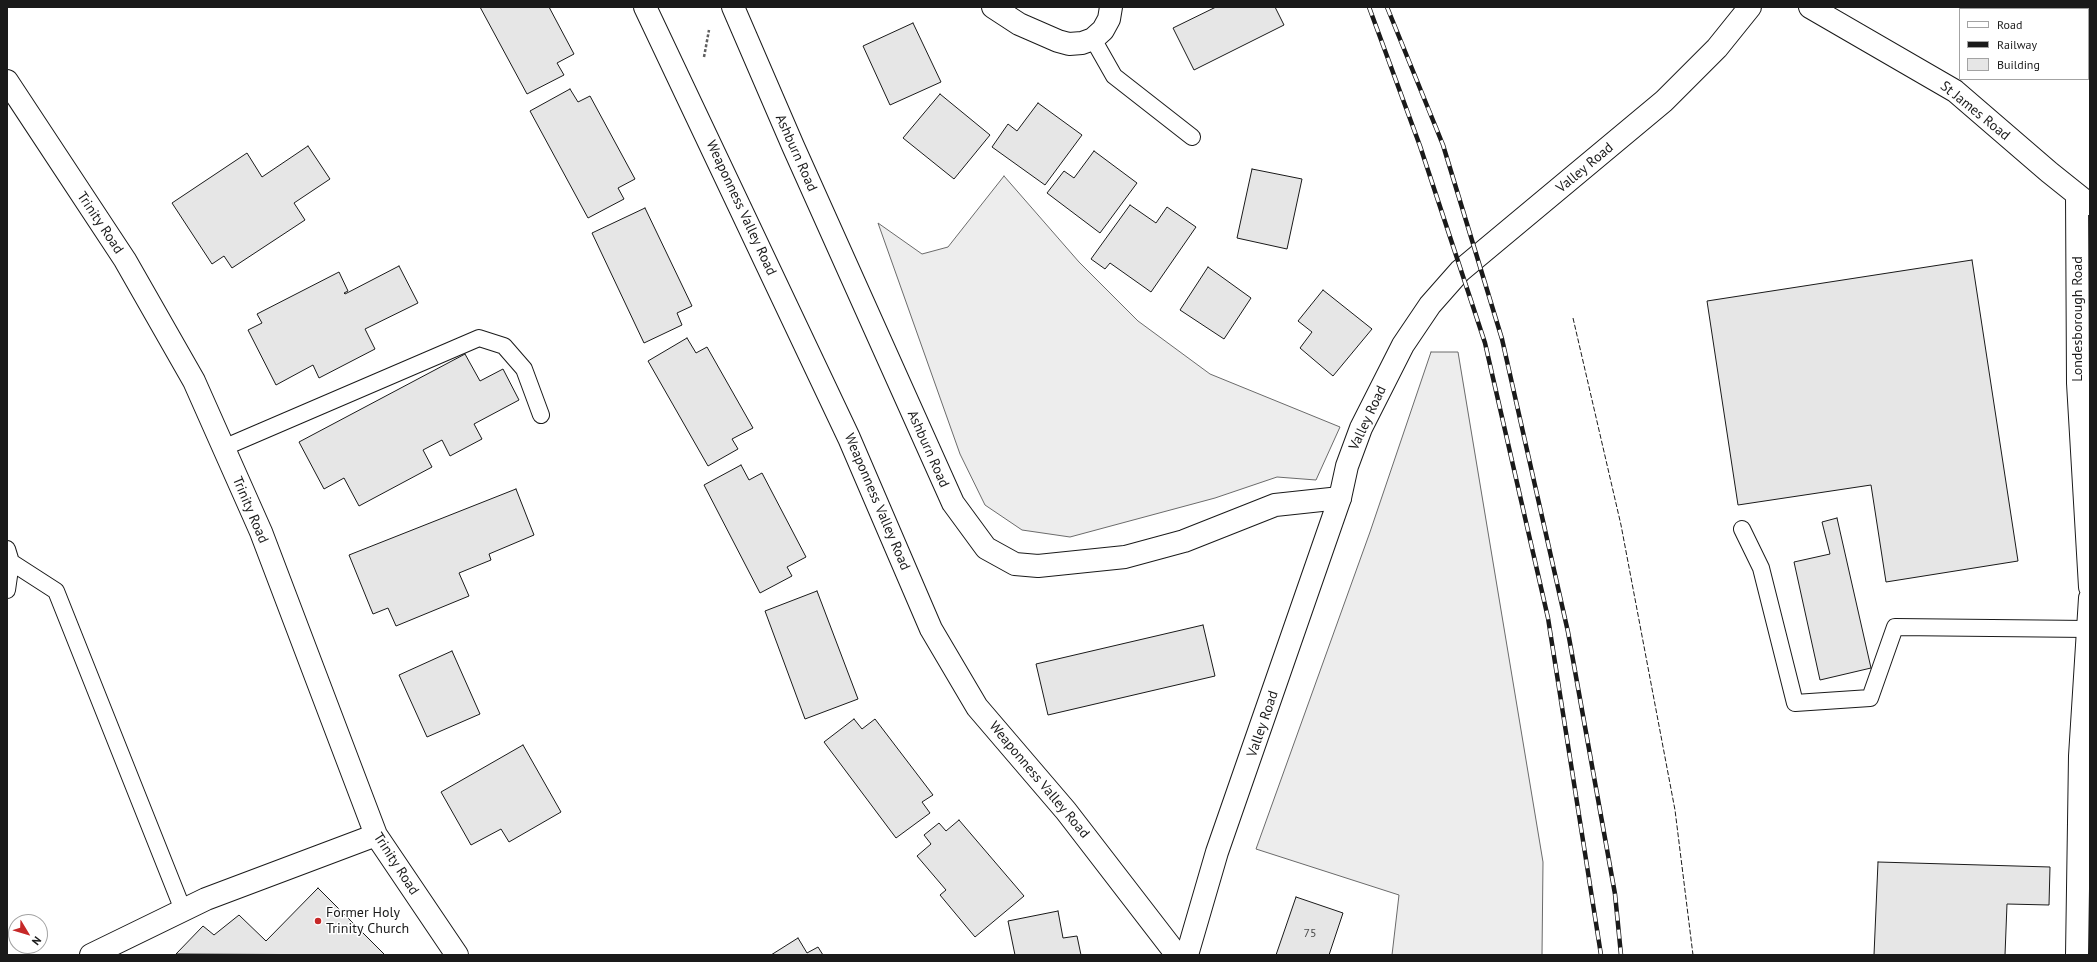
<!DOCTYPE html>
<style>
body{margin:0}
#map{position:relative;width:2097px;height:962px;overflow:hidden;background:#fff;font-family:"PT Sans",sans-serif}
canvas{display:block}
.frame{position:absolute;inset:0;border:8px solid #1a1a1a;pointer-events:none}
.legend{position:absolute;left:1959px;top:8px;width:130px;height:72px;box-sizing:border-box;background:#fff;border:1px solid #a3a3a3;margin:0;padding:5px 7px;list-style:none;font-size:12px;color:#1a1a1a}
.legend li{display:flex;align-items:center;gap:8px;height:20px}
.legend b{width:20px;border:1px solid #a3a3a3}
.north{position:absolute;left:8px;top:914px;width:40px;height:40px;box-sizing:border-box;background:#fff;border:1px solid #a3a3a3;border-radius:50%;rotate:128deg;font-size:11px;font-weight:700;line-height:16px;text-align:center;color:#1a1a1a}
.north::after{content:'';display:block;margin:auto;width:14px;height:18px;background:#c62828;clip-path:polygon(50% 0,100% 100%,50% 72%,0 100%)}
</style>
<div id="map">
<canvas width="2097" height="962"></canvas>
<div class="frame"></div>
<ul class="legend">
<li><b style="height:5px;background:#fff"></b>Road</li>
<li><b style="height:5px;background:#1a1a1a"></b>Railway</li>
<li><b style="height:11px;background:#e6e6e6"></b>Building</li>
</ul>
<div class="north">N</div>
</div>
<script>
const context = document.querySelector('canvas').getContext('2d');
context.lineJoin = 'round';
function fill(path, color) {
  context.fillStyle = color;
  context.fill(path, 'evenodd');
}
function shape(rows) {
  const path = new Path2D();
  for (const r of rows) {
    path.moveTo(r[0], r[1]);
    for (let i = 2; i < r.length; i += 2) path.lineTo(r[i], r[i + 1]);
  }
  return path;
}
function strokePath(path, color, width, dash) {
  context.strokeStyle = color;
  context.lineWidth = width;
  context.lineCap = dash ? 'butt' : 'round';
  context.setLineDash(dash || []);
  context.stroke(path);
}
function write(font, color, halo, rows, align = 'center') {
  context.font = font + ' "PT Sans",sans-serif';
  context.lineWidth = 3;
  context.setLineDash([]);
  context.textBaseline = 'middle';
  context.strokeStyle = halo;
  context.fillStyle = color;
  for (const [text, x, y, turn = 0] of rows) {
    context.save();
    context.translate(x, y);
    context.rotate((+turn || 0) * Math.PI / 180);
    context.textAlign = isNaN(turn) ? turn : align;
    if (halo) context.strokeText(text, 0, 0);
    context.fillText(text, 0, 0);
    context.restore();
  }
}
const built = shape([
 [1004,176,1079,262,1138,321,1210,374,1340,427,1316,480,1277,477,1215,498,1070,537,1022,530,985,505,960,454,878,223,922,254,948,247,1004,176],
 [1431,352,1458,352,1543,862,1542,955,1392,955,1399,895,1256,849,1370,532,1431,352]
]);
const building = shape([
 [480,7,549,7,574,54,557,63,564,75,527,94,480,7],
 [1216,7,1275,7,1284,25,1194,70,1173,28,1216,7],
 [2089,7,2090,7,2090,71,2088,69,2088,9,2089,7],
 [913,23,941,82,890,105,863,46,913,23],
 [570,89,578,102,590,96,635,179,618,188,624,199,588,218,530,111,570,89],
 [940,94,990,135,954,179,903,138,940,94],
 [1038,103,1082,135,1045,185,992,147,1008,124,1017,131,1038,103],
 [308,146,330,179,294,203,305,220,232,268,224,256,212,264,172,203,247,153,262,177,308,146],
 [1094,151,1137,183,1100,233,1047,193,1064,171,1074,178,1094,151],
 [1252,169,1302,179,1287,249,1237,238,1252,169],
 [1130,205,1156,223,1167,207,1196,227,1151,292,1110,263,1105,269,1091,259,1130,205],
 [645,208,692,306,677,313,682,325,644,343,592,233,645,208],
 [1972,260,2018,561,1886,582,1871,485,1738,505,1707,301,1972,260],
 [399,266,418,303,365,329,375,349,319,378,313,365,276,385,248,330,262,323,257,314,339,272,348,291,344,293,345,294,399,266],
 [1208,267,1251,298,1224,339,1180,310,1208,267],
 [1323,290,1372,329,1333,376,1300,348,1312,332,1298,321,1323,290],
 [687,338,696,353,707,347,753,428,732,439,738,449,708,466,648,361,687,338],
 [465,354,480,381,503,369,519,400,474,424,482,439,450,456,442,440,423,450,432,467,359,506,344,478,324,489,299,442,465,354],
 [741,465,749,480,762,473,806,557,787,567,792,576,760,593,704,485,741,465],
 [516,489,534,535,489,554,491,560,459,573,469,596,396,626,388,608,373,614,349,555,516,489],
 [1837,518,1871,668,1820,680,1794,562,1830,554,1822,522,1837,518],
 [817,591,858,699,805,719,765,611,817,591],
 [1203,625,1215,676,1048,715,1036,664,1203,625],
 [452,651,480,714,427,737,399,675,452,651],
 [854,719,862,729,875,719,933,795,922,802,930,813,896,838,824,742,854,719],
 [523,745,561,812,509,842,501,829,471,845,441,792,523,745],
 [959,820,1024,896,975,937,940,895,946,890,917,856,931,844,924,835,939,823,946,831,959,820],
 [1878,862,2050,867,2049,905,2007,904,2005,955,1874,955,1878,862],
 [318,888,385,955,176,954,203,926,214,935,239,915,266,941,318,888],
 [1296,897,1343,913,1329,955,1276,955,1296,897],
 [1058,911,1063,938,1077,936,1081,955,1015,955,1008,921,1058,911],
 [798,938,807,953,818,947,823,955,771,955,798,938]
]);
const path = shape([
 [704,57,709,30]
]);
const service = shape([
 [1093,39,1114,76,1192,137],
 [223,448,479,338,504,346,524,369,541,415],
 [1742,529,1761,568,1795,703,1870,698,1895,627,2088,629],
 [7,549,11,562,7,590],
 [11,562,56,591,183,910]
]);
const minor = shape([
 [645,7,849,438,931,629,977,707,1066,811,1177,955],
 [733,7,793,146,953,503,986,548,1015,564,1038,566,1125,557,1184,541,1275,505,1340,498],
 [993,7,1019,24,1058,41,1069,44,1082,43,1093,39,1103,30,1109,19,1111,7],
 [1810,7,1955,91,2049,172,2089,204],
 [7,81,125,260,194,381,261,532,376,835,457,955],
 [2077,195,2078,383,2090,587],
 [91,955,206,899,376,835],
 [2077,955,2080,756,2090,598]
]);
const tertiary = shape([
 [1187,955,1217,852,1340,498,1347,466,1361,428,1403,345,1430,305,1460,271,1664,101,1717,48,1750,7]
]);
const rail = shape([
 [1369,7,1420,146,1485,343,1548,618,1601,955],
 [1387,7,1443,145,1502,339,1568,632,1615,894,1621,955]
]);
const fence = shape([
 [1573,318,1621,525,1675,810,1693,955]
]);
const markers = [
 [318,921,4,"#c62828"]
];
const numberNames = [
 ["75",1310,934]
];
const streetNames = [
 ["St James Road",1975,111,39],
 ["Ashburn Road",796,153,66],
 ["Valley Road",1585,168,-40],
 ["Weaponness Valley Road",741,208,65],
 ["Trinity Road",100,223,56],
 ["Londesborough Road",2078,319,-90],
 ["Valley Road",1368,418,-65],
 ["Ashburn Road",928,449,66],
 ["Weaponness Valley Road",877,502,67],
 ["Trinity Road",250,510,67],
 ["Valley Road",1263,724,-71],
 ["Weaponness Valley Road",1039,780,50],
 ["Trinity Road",396,864,57]
];
const poiNames = [
 ["Former Holy",326,913],
 ["Trinity Church",326,929]
];
fill(built, '#ededed');
strokePath(built, '#6a6a6a', 1);
fill(building, '#e6e6e6');
strokePath(building, '#1a1a1a', 1);
strokePath(service, '#1a1a1a', 18);
strokePath(minor, '#1a1a1a', 24);
strokePath(tertiary, '#1a1a1a', 24);
strokePath(path, '#5f5f5f', 2.5, [3, 2]);
strokePath(service, '#fff', 16);
strokePath(minor, '#fff', 22);
strokePath(tertiary, '#fff', 22);
strokePath(rail, '#1a1a1a', 4.5);
strokePath(rail, '#fff', 3, [9]);
strokePath(fence, '#1a1a1a', 1, [5, 2]);
for (const [x, y, r, color] of markers) {
  const dot = new Path2D();
  dot.arc(x, y, r, 0, 2 * Math.PI);
  context.fillStyle = color;
  context.fill(dot);
  strokePath(dot, '#fff', 1.5);
}
write('12px', '#4d4d4d', null, numberNames);
write('14px', '#1a1a1a', '#fff', streetNames);
write('14px', '#1a1a1a', '#fff', poiNames, 'left');
</script>
